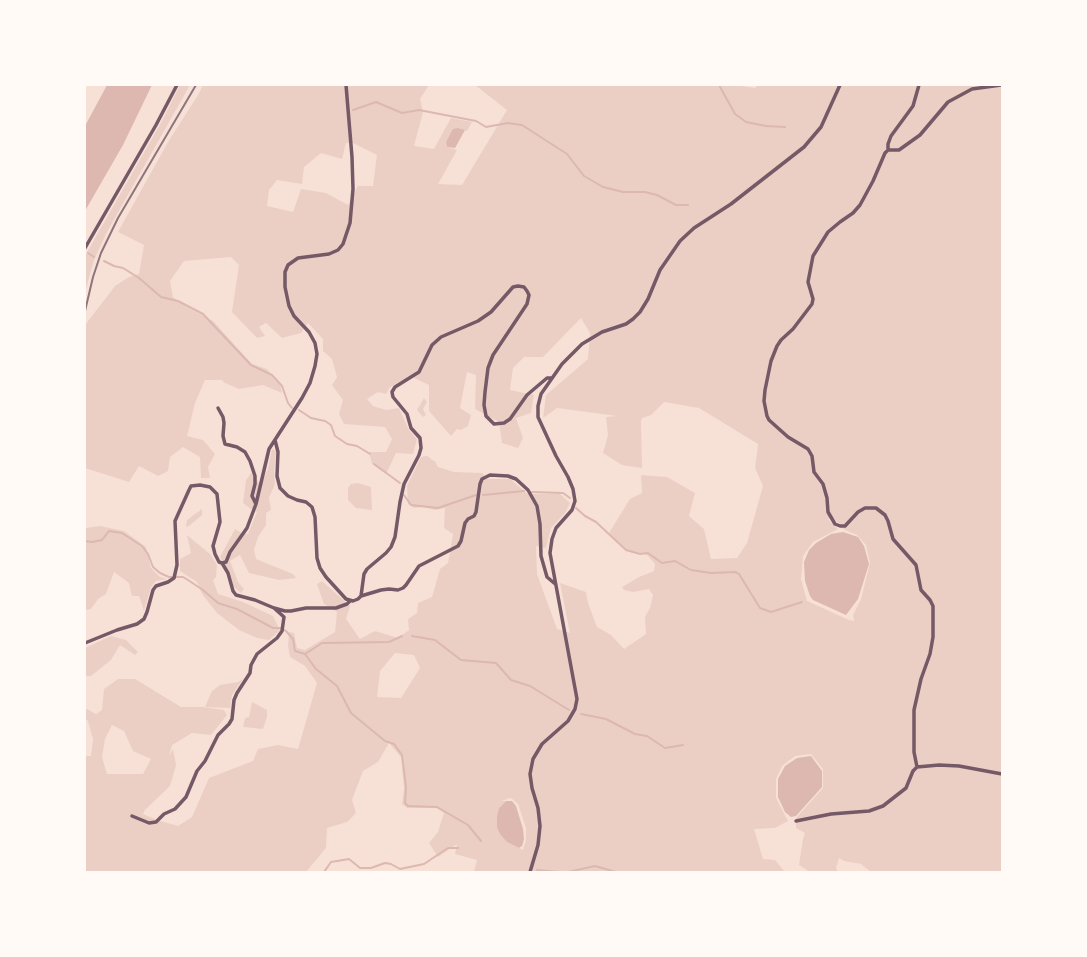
<!DOCTYPE html>
<style>
body{margin:0}
#map{position:relative;width:1087px;height:957px;overflow:hidden;background:#f7e1d7;font-family:"Source Serif 4",serif}
canvas{display:block}
.frame{position:absolute;inset:0;border:86px solid #fffaf5;pointer-events:none}
</style>
<div id="map">
<canvas width="1087" height="957"></canvas>
<div class="frame"></div>
</div>
<script>
const context = document.querySelector('canvas').getContext('2d');
context.lineJoin = 'round';
function fill(path, color) {
  context.fillStyle = color;
  context.fill(path, 'evenodd');
}
function shape(rows) {
  const path = new Path2D();
  for (const r of rows) {
    path.moveTo(r[0], r[1]);
    for (let i = 2; i < r.length; i += 2) path.lineTo(r[i], r[i + 1]);
  }
  return path;
}
function strokePath(path, color, width, dash) {
  context.strokeStyle = color;
  context.lineWidth = width;
  context.lineCap = dash ? 'butt' : 'round';
  context.setLineDash(dash || []);
  context.stroke(path);
}
const green = shape([
 [180,85,190,85,107,232,94,260,85,292,85,257,86,254,162,121],
 [203,85,429,85,420,99,423,112,414,146,434,149,451,118,472,122,467,131,458,128,446,142,447,147,457,150,438,184,462,185,507,110,475,85,735,85,755,88,758,85,1002,85,1002,872,871,872,861,864,844,861,839,858,836,868,838,872,808,872,807,870,799,865,803,839,805,833,796,828,796,818,823,788,823,769,811,754,795,756,782,766,776,779,776,798,788,821,775,828,754,829,763,859,775,860,785,872,463,872,474,871,477,860,455,854,457,844,438,857,429,843,438,832,444,813,436,808,407,808,402,804,404,788,401,757,389,743,378,762,363,771,352,800,356,813,347,822,327,828,326,848,306,872,85,872,85,756,91,756,93,739,88,721,85,719,85,708,96,714,102,710,104,689,118,679,135,679,181,707,203,707,224,710,227,715,211,735,192,733,172,745,169,756,173,749,176,765,170,786,145,810,143,814,157,820,178,826,192,817,209,778,253,761,258,749,278,745,298,749,317,683,305,666,290,657,288,646,289,632,294,633,297,648,305,650,335,632,337,612,324,604,317,584,322,581,350,606,346,619,360,639,375,631,398,638,409,630,408,619,417,613,418,603,432,597,440,569,448,563,453,534,444,528,445,508,435,510,424,507,414,508,408,504,407,486,421,457,426,456,429,457,432,460,435,461,438,467,454,472,482,473,487,479,510,479,528,494,560,494,570,503,565,513,551,528,546,548,536,546,537,574,557,629,570,633,560,583,586,592,588,603,597,627,611,635,624,649,646,634,645,617,650,608,653,595,649,589,633,592,624,590,622,587,639,577,654,571,655,564,647,555,626,550,609,533,630,499,642,493,641,475,667,477,695,493,689,516,704,529,711,559,737,558,747,543,763,486,755,468,758,444,699,408,664,402,651,415,642,418,641,421,642,468,622,465,603,453,608,435,606,417,617,416,557,408,543,418,546,395,588,359,590,333,581,318,543,357,524,357,513,368,510,390,534,395,531,413,516,418,523,438,518,448,502,443,499,422,475,409,476,375,467,372,460,408,471,415,468,426,461,430,457,429,451,436,429,411,429,385,410,376,390,387,386,394,378,392,367,399,373,406,386,410,399,408,409,430,417,439,413,454,396,453,386,474,372,464,369,452,386,452,392,439,385,427,344,424,339,414,343,400,332,385,337,377,332,359,323,351,323,339,308,323,301,333,282,338,266,323,259,327,265,336,257,338,232,312,239,265,231,257,184,261,170,281,173,297,187,307,213,321,252,364,267,369,273,378,280,385,282,393,263,385,239,389,225,383,222,380,205,380,195,403,187,436,203,440,215,454,208,467,210,478,201,478,200,457,183,447,170,457,168,471,158,476,139,466,129,482,85,468,85,325,115,286,129,277,139,274,144,245,118,232,168,142,198,95],
 [346,143,353,143,377,155,373,186,358,186,348,205,326,193,301,189,293,212,267,206,269,190,277,180,302,184,304,167,321,153,342,159],
 [833,517,843,529,857,535,866,545,870,563,861,599,853,615,854,621,849,620,807,601,801,579,803,556,813,542,838,529,828,519],
 [395,653,414,655,420,668,401,698,377,697,380,671],
 [112,725,124,731,133,751,151,759,143,774,107,774,102,757,105,739],
 [511,798,518,804,526,828,526,840,523,850,507,842,497,816,499,808,506,801,501,801],
 [424,398,427,402,423,409,426,415,423,417,417,410],
 [272,449,276,451,274,472,275,484,269,498,271,510,266,513,266,525,258,537,254,550,256,559,293,574,296,578,279,580,249,573,240,555,230,561,238,582,244,589,241,593,233,586,230,572,220,557,235,529,242,533,248,534,257,512,252,510,243,503,246,480,251,473,261,485,268,469],
 [358,483,371,487,372,510,356,508,348,500,348,488,351,484],
 [202,509,202,515,189,526,186,527,187,520],
 [100,526,124,531,146,547,151,568,160,577,167,579,156,581,151,587,144,611,139,596,132,596,129,583,114,572,106,594,98,599,91,609,85,610,85,528],
 [187,535,210,554,217,565,216,577,213,580,218,594,243,602,273,616,280,630,269,640,257,638,239,630,217,613,202,594,197,582,180,571,180,559,191,553],
 [111,636,126,640,138,652,135,655,120,645,111,660,91,676,85,676,85,648],
 [243,679,232,695,230,708,205,707,212,691,220,685,238,682],
 [252,702,267,710,267,717,263,729,243,727,245,718,249,717]
]);
const water = shape([
 [107,85,152,85,123,145,85,211,85,126],
 [458,128,465,130,455,148,447,147,446,142,453,129],
 [843,532,858,537,864,546,869,564,858,599,846,615,813,600,810,596,805,581,804,562,809,550,816,543,831,534],
 [811,756,822,771,822,787,796,816,791,817,785,812,778,797,778,779,785,766,797,758],
 [506,801,512,801,516,806,523,829,524,839,522,846,519,848,507,842,500,834,497,827,497,816,499,808]
]);
const stream = shape([
 [719,85,735,114,746,122,766,126,785,127],
 [353,110,376,102,402,113,419,110,476,121,486,127,508,123,522,125,567,154,584,176,603,187,623,192,645,192,657,195,676,205,688,205],
 [88,253,94,257],
 [104,261,114,266,123,268,139,278,161,297,178,301,203,314,251,365,272,375,282,386,288,403,292,408],
 [299,410,311,418,325,421,331,425,335,436,347,444,357,446,370,454],
 [374,464,400,483],
 [532,492,563,493,570,498],
 [404,495,411,505,438,508,476,495],
 [483,495,524,491],
 [576,508,585,516,596,522,626,550,640,554,648,553,662,563,675,561,691,570,711,573,735,572,739,574,760,608,771,612,802,602],
 [85,541,92,542,102,540,109,531,122,533,142,546,148,554,153,567,160,573,169,577,183,577,188,580,203,590,218,603,237,609,273,628,281,628,286,631,293,639,295,651,305,654,316,669,337,686,351,713,385,741,394,744,402,755,406,787,405,803,408,806,437,807,468,825,481,841],
 [412,636,435,640,461,660,496,663,511,680,530,686,569,710],
 [305,654,322,643,389,642,402,636],
 [581,714,606,719,635,734,647,736,665,748,683,745],
 [537,870,560,872],
 [324,872,331,862,349,859,360,868,371,868,385,863,391,864,400,869,424,864,448,848,458,848],
 [568,872,595,866,616,872]
]);
const minor = shape([
 [1001,85,972,89,948,102,920,135,899,150,888,150,885,153,873,181,860,205,853,213,840,222,828,232,813,256,808,282,813,299,812,304,793,329,781,340,777,346,771,361,765,390,764,401,767,416,769,420,788,437,808,449,812,456,814,472,823,484,827,498,828,512,835,524,840,526,845,526,858,512,865,508,876,508,885,515,888,521,893,539,916,565,921,590,930,600,933,606,933,637,930,654,921,679,914,710,914,752,917,767,939,765,959,766,1002,774],
 [888,150,888,144,891,136,913,106,919,85],
 [85,248,156,125,177,85],
 [218,408,223,417,224,423,223,436,225,444,237,447,245,452,250,461,255,476,255,484,252,496,256,504],
 [275,440,278,452,277,476,280,488,288,496,297,500,306,502,312,507,315,517,317,558,320,568,326,577,346,599,353,601,358,599,361,596,364,574,367,569,386,553,391,547,395,537,400,502,404,484,419,455,421,448,420,438,411,428,407,414,393,397,392,392,395,387,419,372,432,345,441,337,478,321,491,312,513,287,518,286,524,287,527,291,529,295,527,304,493,355,488,368,485,392,484,405,486,416,494,424,504,423,510,419,527,395,547,378,551,378],
 [222,563,228,573,233,591,236,595,255,600,274,608,285,611,291,611,306,608,336,608,347,604,350,601],
 [361,596,381,590,389,589,398,590,403,588,406,585,419,566,458,546,461,541,465,523,468,519,474,516,476,512,480,484,482,479,490,475,508,476,516,479,528,490,537,506,540,524,541,556,547,577,554,583],
 [85,643,117,630,137,624,144,619,147,612,153,590,156,586,168,582,174,578,177,565,175,521,189,490,191,486,200,485,210,487,217,494,220,522,213,546,215,554,219,562,222,563,226,562,230,552,247,528,256,504,269,449,302,398,310,383,315,366,317,354,315,343,309,332,294,316,289,306,285,287,285,272,288,265,298,258,329,254,338,250,343,244,350,223,353,189,352,157,346,85],
 [132,816,149,823,156,822,164,814,175,809,186,797,197,771,205,761,218,735,229,724,232,719,234,700,237,693,250,673,251,665,257,654,277,638,282,631,284,617,274,608],
 [796,821,831,814,869,811,883,806,906,788,913,771,917,767],
 [530,872,538,845,540,826,538,808,532,788,530,774,533,759,542,744,568,721,575,709,577,699,550,553,552,539,556,528,572,510,575,501,573,489,568,477,556,456,538,417,538,406,541,394,562,364,582,344,602,332,626,324,633,319,640,312,648,299,660,270,680,241,694,228,731,204,804,147,821,127,840,85]
]);
const rail = shape([
 [85,311,93,277,101,253,118,218,196,85]
]);
fill(green, '#ebcfc5');
fill(water, '#dcb8b0');
strokePath(stream, '#dcb8b0', 2);
strokePath(minor, '#755966', 3.5);
strokePath(rail, '#8f747c', 2);
</script>
